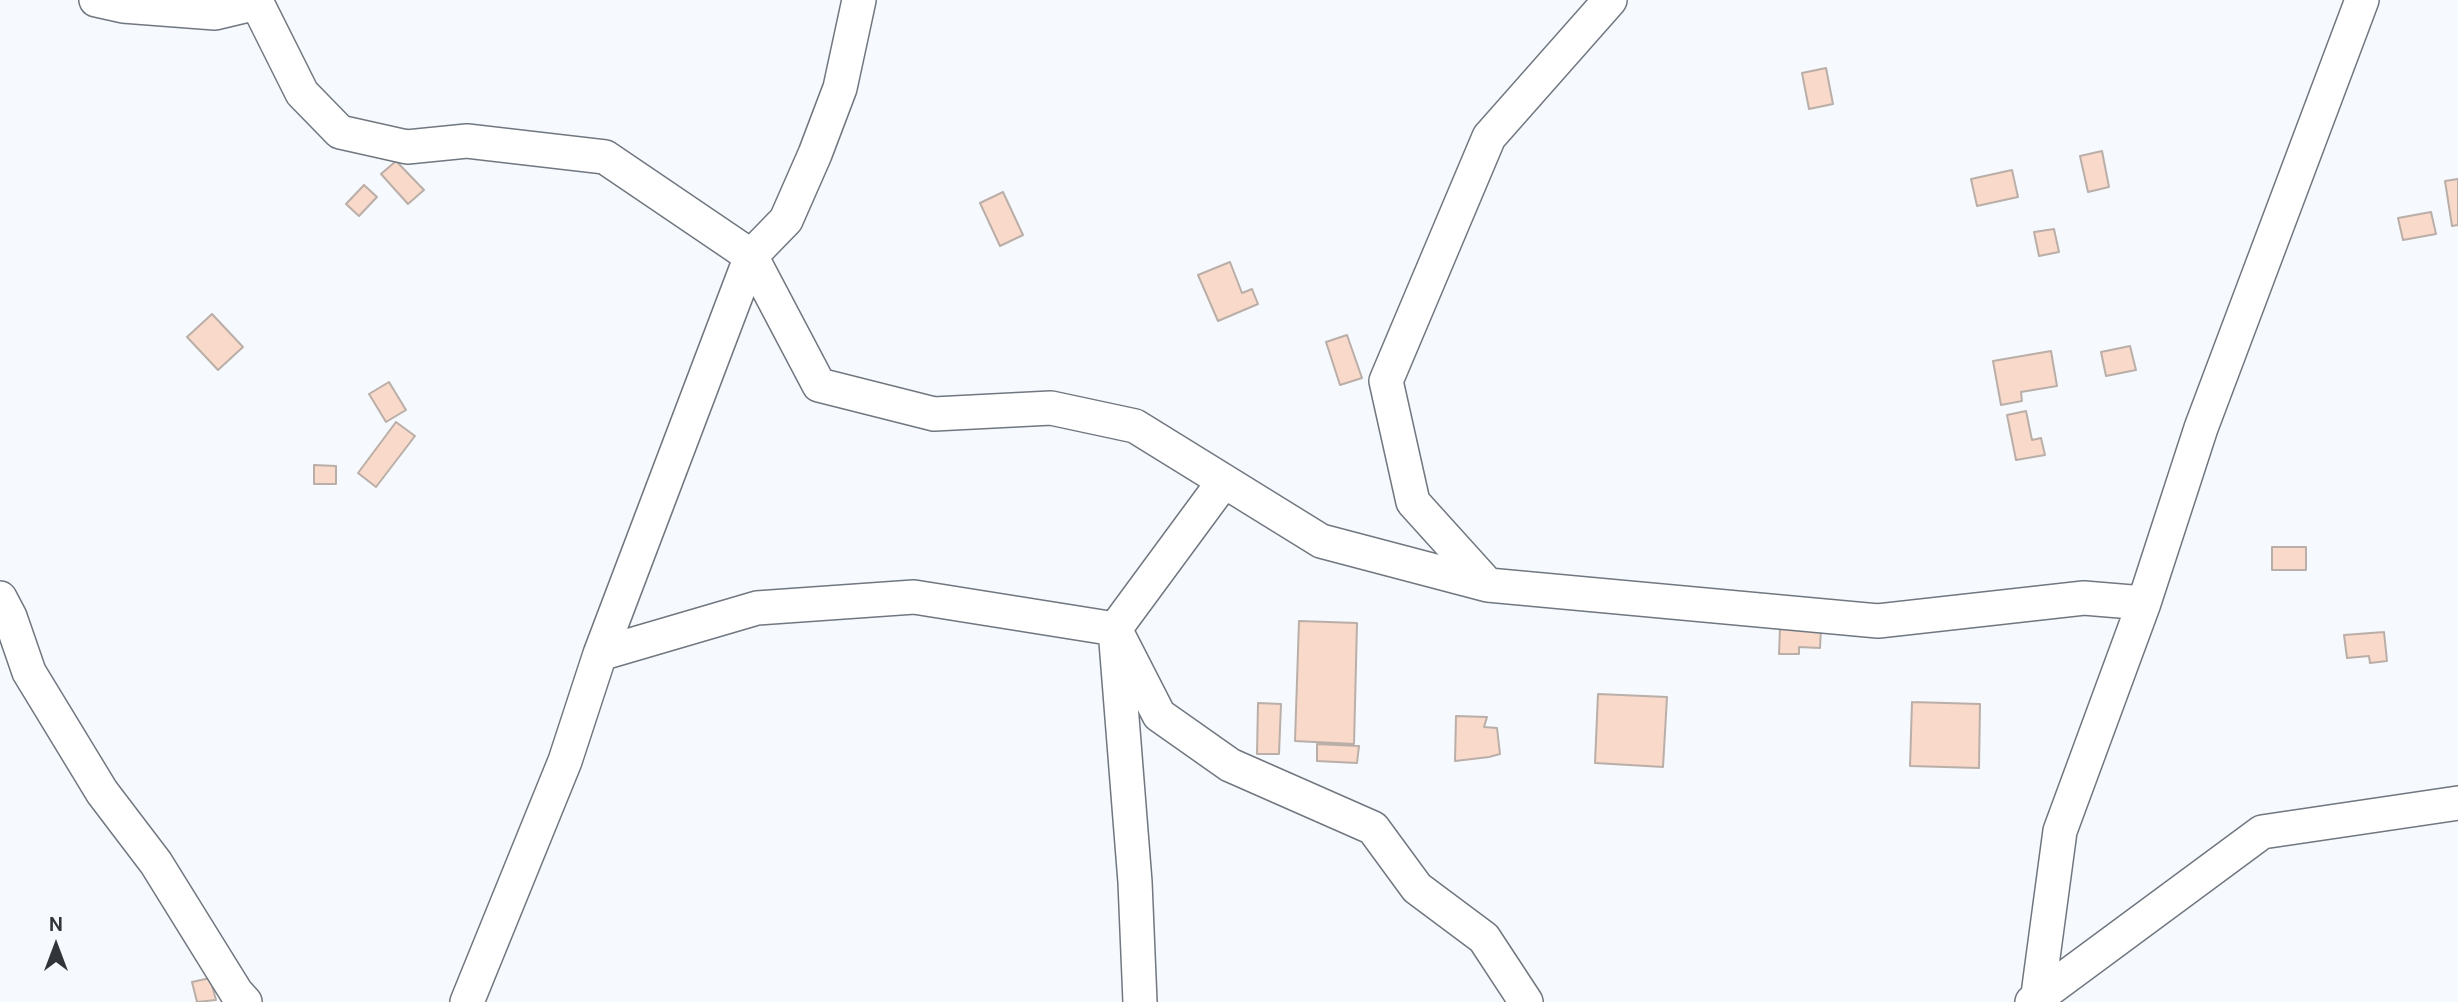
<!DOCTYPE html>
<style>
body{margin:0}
#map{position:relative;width:2458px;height:1002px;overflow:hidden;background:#f6f9fd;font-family:"DM Sans",sans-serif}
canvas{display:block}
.north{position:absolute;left:21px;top:911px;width:70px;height:70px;-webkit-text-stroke:5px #f6f9fd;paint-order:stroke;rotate:0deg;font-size:19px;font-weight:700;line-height:28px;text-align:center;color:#313438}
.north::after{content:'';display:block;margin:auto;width:24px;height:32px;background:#313438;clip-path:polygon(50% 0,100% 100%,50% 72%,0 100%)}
</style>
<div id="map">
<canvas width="2458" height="1002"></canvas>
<div class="north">N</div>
</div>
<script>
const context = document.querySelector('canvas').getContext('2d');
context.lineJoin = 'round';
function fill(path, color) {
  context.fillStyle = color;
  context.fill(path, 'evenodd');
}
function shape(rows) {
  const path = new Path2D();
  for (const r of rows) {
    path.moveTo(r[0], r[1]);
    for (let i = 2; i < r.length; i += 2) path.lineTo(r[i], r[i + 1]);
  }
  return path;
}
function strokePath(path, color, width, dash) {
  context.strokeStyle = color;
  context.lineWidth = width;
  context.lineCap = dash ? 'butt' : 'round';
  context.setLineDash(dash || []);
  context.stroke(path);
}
const building = shape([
 [1826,68,1833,104,1809,109,1802,73,1826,68],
 [2102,151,2109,187,2088,192,2080,156,2102,151],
 [396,161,424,190,408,204,381,174,396,161],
 [2012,170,2018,197,1977,206,1971,179,2012,170],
 [2458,179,2458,225,2452,226,2445,181,2458,179],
 [364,185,377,197,359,216,346,204,364,185],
 [1003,192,1023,235,1000,246,980,203,1003,192],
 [2431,212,2436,234,2403,240,2398,218,2431,212],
 [2054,229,2059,252,2039,256,2034,232,2054,229],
 [1230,262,1242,293,1252,289,1258,304,1218,321,1198,275,1230,262],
 [212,314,243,347,218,370,187,337,212,314],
 [1347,335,1362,378,1340,385,1326,342,1347,335],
 [2130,346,2136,370,2106,376,2101,352,2130,346],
 [2051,351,2057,386,2021,392,2022,401,2001,405,1993,361,2051,351],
 [389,382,406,410,386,422,369,394,389,382],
 [2026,411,2032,440,2041,438,2045,455,2016,460,2007,415,2026,411],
 [396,422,415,436,376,487,358,473,396,422],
 [314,465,336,466,336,484,314,484,314,465],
 [2272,547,2306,547,2306,570,2272,570,2272,547],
 [1299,621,1357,623,1354,744,1295,741,1299,621],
 [1780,627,1821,628,1820,648,1799,647,1799,654,1779,654,1780,627],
 [2384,632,2387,661,2370,663,2369,656,2347,658,2344,635,2384,632],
 [1598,694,1667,697,1663,767,1595,763,1598,694],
 [1912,702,1980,704,1979,768,1910,766,1912,702],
 [1258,703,1281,704,1279,754,1257,754,1258,703],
 [1456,716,1487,717,1484,727,1497,728,1500,754,1489,757,1455,761,1456,716],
 [1317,744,1359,746,1357,763,1317,761,1317,744],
 [210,978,216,1000,197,1002,192,982,210,978]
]);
const street = shape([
 [96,0,123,6,215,13,257,3,302,93,340,132,407,147,467,141,605,157,751,256,819,385,934,414,1051,408,1135,426,1321,541,1488,585,1878,621,2084,598,2144,603],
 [1488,585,1413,502,1386,381,1489,137,1610,0],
 [0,598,10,617,29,672,102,792,156,863,236,992,245,1002],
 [1115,629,1159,715,1230,765,1373,828,1417,888,1484,938,1526,1002],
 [600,654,757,608,914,597,1115,629],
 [467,1002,565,761,600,654,751,256,786,220,815,154,840,88,859,0],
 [1140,1002,1135,882,1115,629,1224,481],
 [2032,1002,2262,832,2458,803],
 [2037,1002,2060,831,2144,603,2201,428,2362,0]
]);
fill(building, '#f9d9c9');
strokePath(building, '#baaea8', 2);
strokePath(street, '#707780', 36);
strokePath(street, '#fff', 33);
</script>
